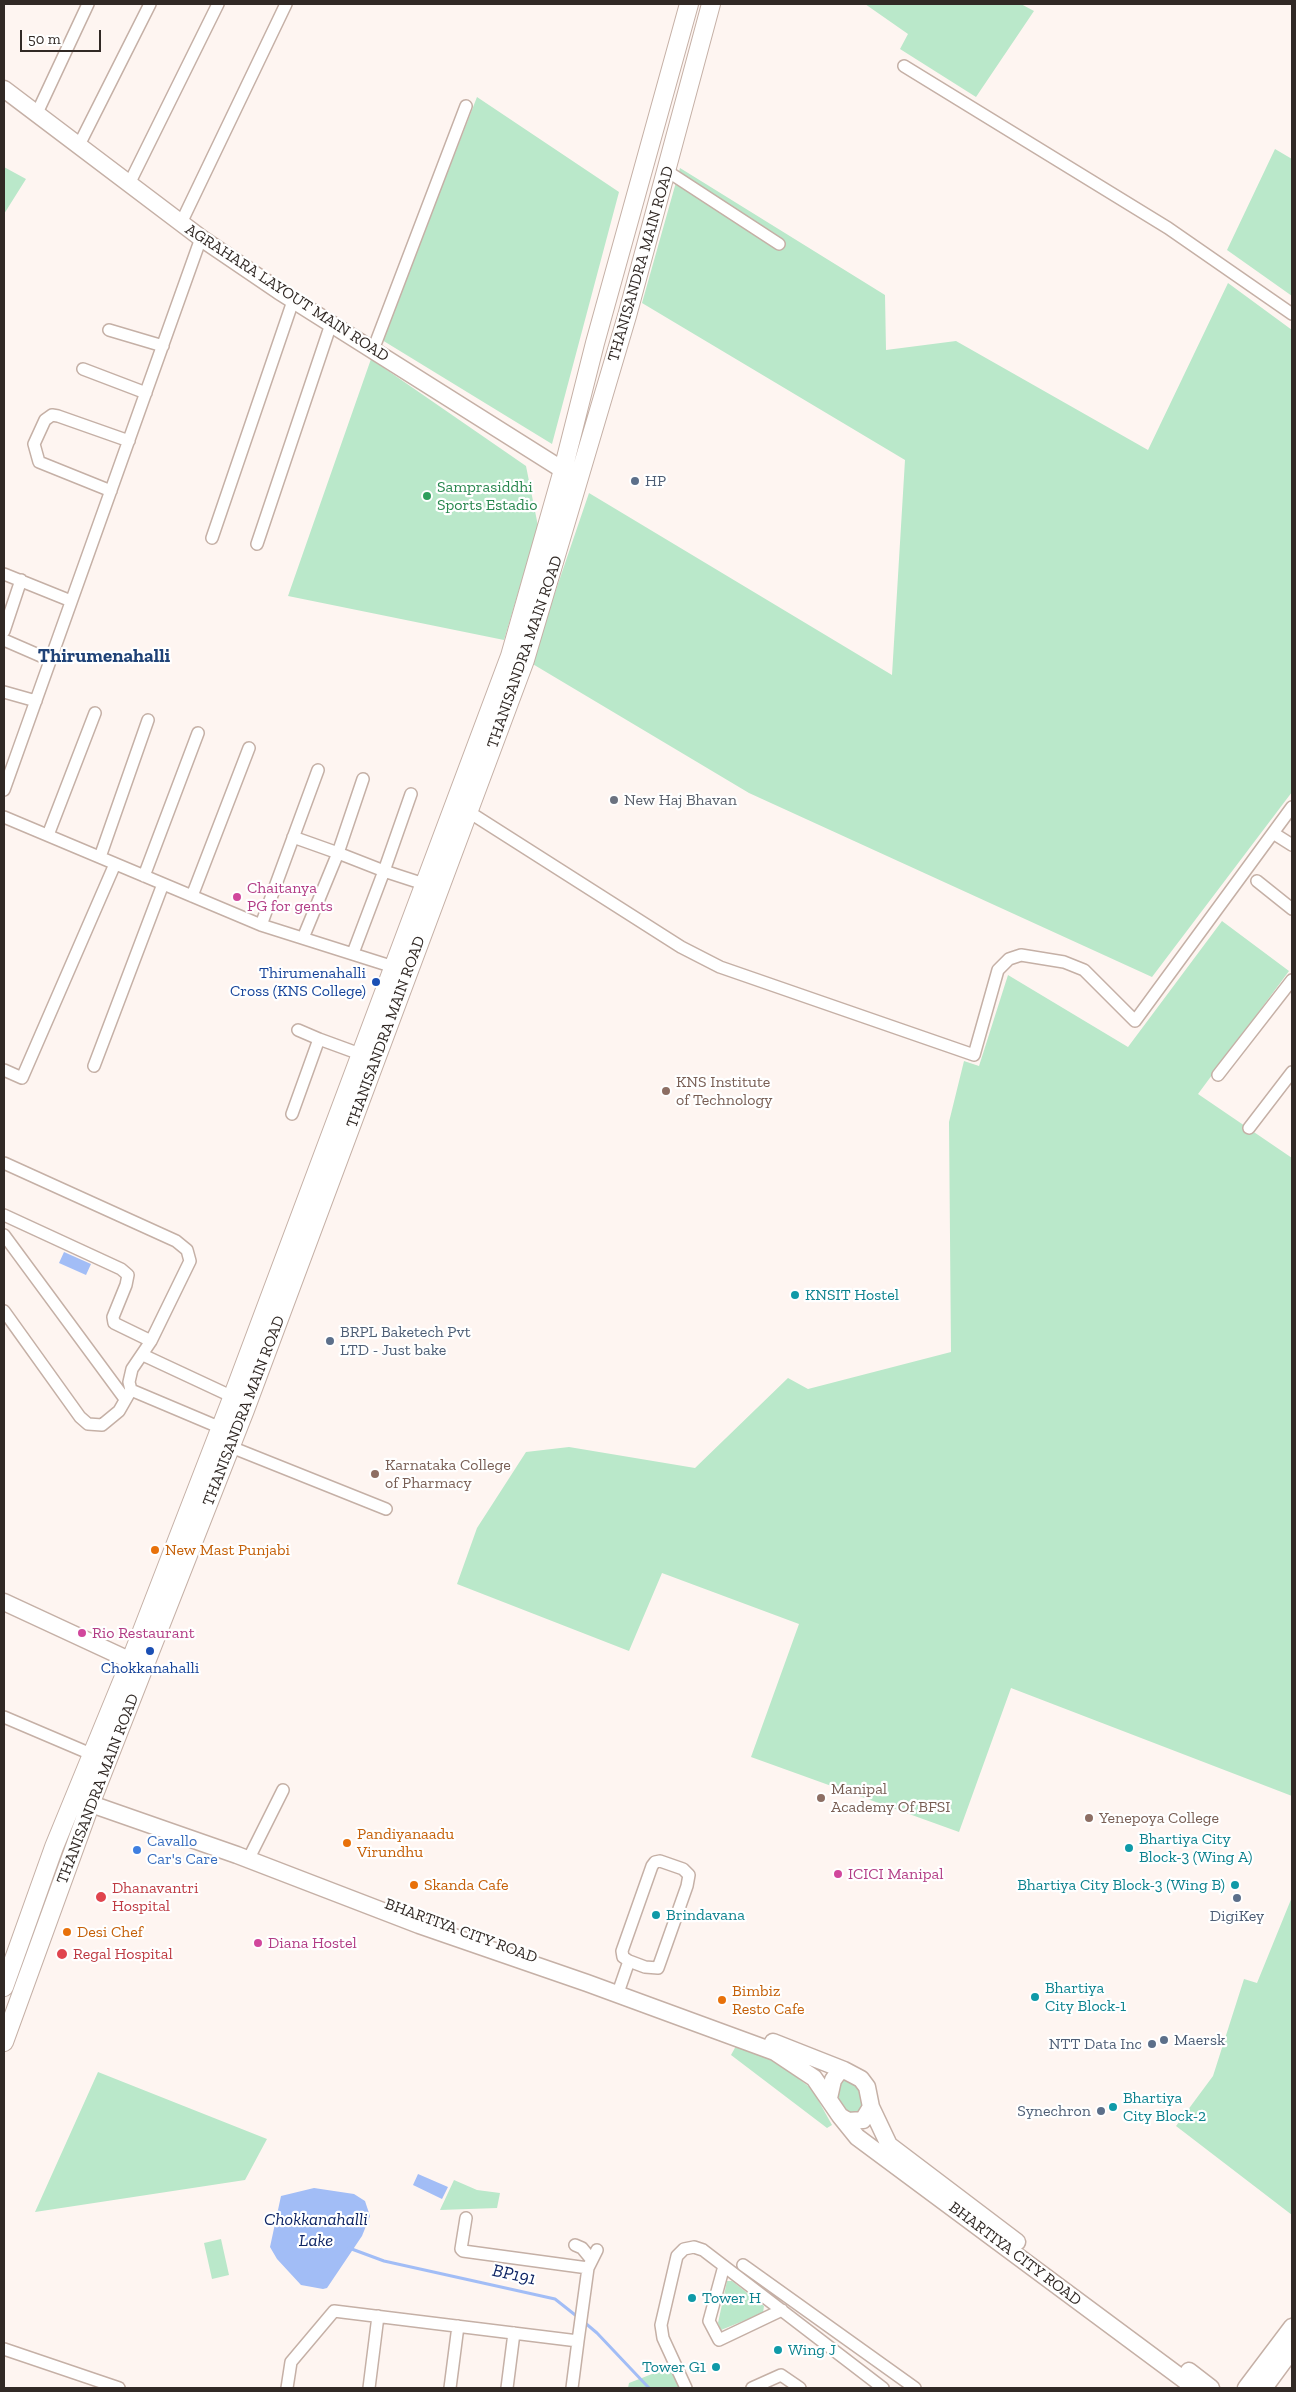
<!DOCTYPE html>
<style>
body{margin:0}
#map{position:relative;width:1296px;height:2392px;overflow:hidden;background:#fef5f1;font-family:"Zilla Slab",serif}
canvas{display:block}
.frame{position:absolute;inset:0;border:5px solid #312925;pointer-events:none}
.scale{position:absolute;left:20px;top:30px;width:81px;height:22px;box-sizing:border-box;border:2px solid #312925;border-top:0;padding-left:6px;font-size:15px;line-height:18px;white-space:nowrap;color:#312925;-webkit-text-stroke:4px #fff;paint-order:stroke}
</style>
<div id="map">
<canvas width="1296" height="2392"></canvas>
<div class="frame"></div>
<div class="scale">50 m</div>
</div>
<script>
const context = document.querySelector('canvas').getContext('2d');
context.lineJoin = 'round';
function fill(path, color) {
  context.fillStyle = color;
  context.fill(path, 'evenodd');
}
function shape(rows) {
  const path = new Path2D();
  for (const r of rows) {
    path.moveTo(r[0], r[1]);
    for (let i = 2; i < r.length; i += 2) path.lineTo(r[i], r[i + 1]);
  }
  return path;
}
function strokePath(path, color, width, dash) {
  context.strokeStyle = color;
  context.lineWidth = width;
  context.lineCap = dash ? 'butt' : 'round';
  context.setLineDash(dash || []);
  context.stroke(path);
}
function write(font, color, halo, rows, align = 'center') {
  context.font = font + ' "Zilla Slab",serif';
  context.lineWidth = 4.5;
  context.setLineDash([]);
  context.textBaseline = 'middle';
  context.strokeStyle = halo;
  context.fillStyle = color;
  for (const [text, x, y, turn = 0] of rows) {
    context.save();
    context.translate(x, y);
    context.rotate((+turn || 0) * Math.PI / 180);
    context.textAlign = isNaN(turn) ? turn : align;
    if (halo) context.strokeText(text, 0, 0);
    context.fillText(text, 0, 0);
    context.restore();
  }
}
const green = shape([
 [865,4,1021,4,1034,11,976,97,900,49,908,34],
 [477,97,619,192,552,444,382,340],
 [1275,149,1292,159,1292,296,1227,250],
 [4,167,26,179,4,214],
 [680,168,885,295,886,350,956,341,1148,450,1228,283,1292,330,1292,792,1152,977,749,793,531,663,589,493,892,675,905,460,642,303],
 [371,359,526,466,538,526,504,640,288,596],
 [1222,921,1289,971,1198,1094,1292,1158,1292,1796,1011,1688,959,1832,751,1757,799,1624,662,1573,629,1651,457,1584,477,1528,526,1452,569,1447,695,1468,788,1378,808,1389,951,1352,949,1122,964,1061,979,1066,1008,975,1128,1047],
 [1292,1897,1292,2215,1176,2126,1213,2076,1244,1979,1257,1983],
 [736,2046,773,2059,812,2089,832,2125,827,2128,731,2055],
 [98,2072,267,2139,245,2180,35,2212],
 [845,2078,853,2078,866,2102,861,2117,844,2111,839,2100,839,2084],
 [454,2180,477,2190,500,2193,497,2208,440,2210],
 [221,2239,229,2275,212,2279,204,2243],
 [727,2281,732,2281,764,2306,763,2313,721,2330,718,2323],
 [670,2367,680,2388,628,2388,629,2383]
]);
const water = shape([
 [64,1252,91,1264,86,1275,59,1263],
 [418,2174,448,2187,442,2199,413,2185],
 [314,2188,354,2194,365,2201,370,2216,362,2236,327,2288,323,2289,301,2285,277,2259,270,2247,281,2196]
]);
const stream = shape([
 [349,2248,384,2261,555,2299,579,2318],
 [584,2322,597,2333,649,2388]
]);
const street = shape([
 [904,66,1168,228,1292,314],
 [37,113,88,4],
 [79,145,150,4],
 [667,171,779,244],
 [129,184,218,4],
 [181,223,286,4],
 [109,330,163,346],
 [373,350,466,106],
 [83,369,146,393],
 [111,491,39,462,34,444,45,420,52,415,58,416,129,441],
 [212,538,293,301],
 [257,544,331,324],
 [4,574,71,601],
 [4,631,21,580],
 [4,640,50,660],
 [4,692,36,701],
 [4,790,201,238],
 [411,794,384,871,424,884],
 [469,812,681,947,720,967,974,1055,998,970,1009,959,1021,955,1064,962,1084,970,1135,1021,1292,807],
 [4,817,261,925,400,969],
 [1273,833,1292,845],
 [48,835,95,713],
 [293,837,338,853,363,779],
 [100,857,148,720],
 [144,876,198,733],
 [1257,881,1292,909],
 [192,896,249,748],
 [261,925,318,770],
 [303,938,338,853,384,871,353,953],
 [298,1030,319,1039],
 [94,1066,163,884],
 [4,1070,22,1078,115,864],
 [1218,1075,1292,980],
 [292,1114,319,1039,360,1054],
 [1249,1128,1292,1072],
 [4,1163,176,1241,187,1250,190,1261,151,1341,132,1369,129,1382,131,1390,119,1411,102,1425,88,1424,80,1417,4,1311],
 [4,1215,121,1269,128,1275,126,1285,113,1317,114,1323,151,1341],
 [4,1235,125,1399],
 [143,1355,233,1397],
 [131,1390,221,1428],
 [231,1447,386,1509],
 [4,1717,91,1754],
 [250,1856,283,1790],
 [620,1987,629,1961,623,1957,622,1951,652,1866,655,1862,660,1861,683,1869,689,1875,687,1886,658,1968,645,1967,629,1961],
 [466,2218,461,2249,463,2251,588,2268],
 [575,2245,582,2248,591,2259],
 [743,2265,915,2388],
 [724,2266,709,2321,719,2340,782,2310],
 [578,2341,588,2268,597,2250],
 [4,2349,119,2388],
 [287,2388,291,2362,334,2311,578,2341,572,2388],
 [369,2388,378,2316],
 [450,2388,458,2326],
 [507,2388,514,2333],
 [686,2388,663,2338,661,2325,677,2256,684,2249,694,2247,703,2250,883,2388],
 [752,2388,781,2375,800,2388]
]);
const secondary = shape([
 [4,89,201,238,279,291,574,477],
 [4,1602,142,1666],
 [91,1804,237,1855,419,1925,587,1983,775,2052,814,2078,840,2116,848,2121,863,2120,871,2107,867,2087,861,2079,844,2070,838,2073,833,2080,829,2098],
 [773,2042,844,2070],
 [871,2107,889,2145,1017,2242],
 [840,2116,857,2137,1195,2388],
 [1189,2371,1211,2388],
 [1246,2388,1292,2327],
 [1264,2388,1292,2350]
]);
const primary = shape([
 [4,1987,54,1847,130,1662,229,1406,510,656,563,470,595,343,689,4],
 [4,2042,93,1797,245,1410,525,660,627,316,711,4]
]);
const markers = [
 [635,481,5,"#5c6f8a"],
 [427,496,5,"#2e9e5b"],
 [614,800,5,"#6b7280"],
 [237,897,5,"#d1479c"],
 [376,982,5,"#1a4fb4"],
 [666,1091,5,"#8d6e63"],
 [795,1295,5,"#0f9aa8"],
 [330,1341,5,"#5c6f8a"],
 [375,1474,5,"#8d6e63"],
 [155,1550,5,"#e8710a"],
 [82,1633,5,"#d1479c"],
 [150,1651,5,"#1a4fb4"],
 [821,1798,5,"#8d6e63"],
 [1089,1818,5,"#8d6e63"],
 [347,1843,5,"#e8710a"],
 [1129,1848,5,"#0f9aa8"],
 [137,1850,5,"#3f7fe0"],
 [838,1874,5,"#d1479c"],
 [414,1885,5,"#e8710a"],
 [1235,1885,5,"#0f9aa8"],
 [101,1897,6,"#e0444e"],
 [1237,1898,5,"#5c6f8a"],
 [656,1915,5,"#0f9aa8"],
 [67,1932,5,"#e8710a"],
 [258,1943,5,"#d1479c"],
 [62,1954,6,"#e0444e"],
 [1035,1997,5,"#0f9aa8"],
 [722,2000,5,"#e8710a"],
 [1164,2040,5,"#5c6f8a"],
 [1152,2044,5,"#5c6f8a"],
 [1113,2107,5,"#0f9aa8"],
 [1101,2111,5,"#5c6f8a"],
 [692,2298,5,"#0f9aa8"],
 [778,2350,5,"#0f9aa8"],
 [716,2367,5,"#0f9aa8"]
];
const streetNames = [
 ["THANISANDRA MAIN ROAD",641,264,-74],
 ["AGRAHARA LAYOUT MAIN ROAD",287,293,33],
 ["THANISANDRA MAIN ROAD",525,652,-71],
 ["THANISANDRA MAIN ROAD",386,1032,-70],
 ["THANISANDRA MAIN ROAD",244,1411,-69],
 ["THANISANDRA MAIN ROAD",98,1789,-69],
 ["BHARTIYA CITY ROAD",461,1931,20],
 ["BHARTIYA CITY ROAD",1015,2254,37]
];
const serviceNames = [
 ["HP",645,481],
 ["BRPL Baketech Pvt",340,1332],
 ["LTD - Just bake",340,1350],
 ["DigiKey",1237,1916,"center"],
 ["Maersk",1174,2040],
 ["NTT Data Inc",1142,2044,"right"],
 ["Synechron",1091,2111,"right"]
];
const leisureNames = [
 ["Samprasiddhi",437,487],
 ["Sports Estadio",437,505]
];
const worshipNames = [
 ["New Haj Bhavan",624,800]
];
const hotelNames = [
 ["Chaitanya",247,888],
 ["PG for gents",247,906],
 ["Rio Restaurant",92,1633],
 ["ICICI Manipal",848,1874],
 ["Diana Hostel",268,1943]
];
const transitNames = [
 ["Thirumenahalli",366,973],
 ["Cross (KNS College)",366,991],
 ["Chokkanahalli",150,1668,"center"]
];
const educationNames = [
 ["KNS Institute",676,1082],
 ["of Technology",676,1100],
 ["Karnataka College",385,1465],
 ["of Pharmacy",385,1483],
 ["Manipal",831,1789],
 ["Academy Of BFSI",831,1807],
 ["Yenepoya College",1099,1818]
];
const cultureNames = [
 ["KNSIT Hostel",805,1295],
 ["Bhartiya City",1139,1839],
 ["Block-3 (Wing A)",1139,1857],
 ["Bhartiya City Block-3 (Wing B)",1225,1885,"right"],
 ["Brindavana",666,1915],
 ["Bhartiya",1045,1988],
 ["City Block-1",1045,2006],
 ["Bhartiya",1123,2098],
 ["City Block-2",1123,2116],
 ["Tower H",702,2298],
 ["Wing J",788,2350],
 ["Tower G1",706,2367,"right"]
];
const foodNames = [
 ["New Mast Punjabi",165,1550],
 ["Pandiyanaadu",357,1834],
 ["Virundhu",357,1852],
 ["Skanda Cafe",424,1885],
 ["Desi Chef",77,1932],
 ["Bimbiz",732,1991],
 ["Resto Cafe",732,2009]
];
const shopNames = [
 ["Cavallo",147,1841],
 ["Car's Care",147,1859]
];
const healthNames = [
 ["Dhanavantri",112,1888],
 ["Hospital",112,1906],
 ["Regal Hospital",73,1954]
];
const waterNames = [
 ["Chokkanahalli",316,2220],
 ["Lake",316,2241],
 ["BP191",514,2275,12]
];
const quarterNames = [
 ["Thirumenahalli",104,657]
];
fill(green, '#bae8ca');
fill(water, '#a2bdf6');
strokePath(stream, '#a2bdf6', 3);
strokePath(street, '#c5b0a6', 14);
strokePath(secondary, '#c5b0a6', 19);
strokePath(primary, '#c5b0a6', 20);
strokePath(street, '#fff', 11);
strokePath(secondary, '#fff', 16);
strokePath(primary, '#fff', 18);
for (const [x, y, r, color] of markers) {
  const dot = new Path2D();
  dot.arc(x, y, r, 0, 2 * Math.PI);
  context.fillStyle = color;
  context.fill(dot);
  strokePath(dot, '#fff', 2);
}
write('16px', '#312925', '#fff', streetNames);
write('16px', '#4e5e75', '#fff', serviceNames, 'left');
write('16px', '#27864d', '#fff', leisureNames, 'left');
write('16px', '#5b616d', '#fff', worshipNames, 'left');
write('16px', '#b23c85', '#fff', hotelNames, 'left');
write('16px', '#164399', '#fff', transitNames, 'right');
write('16px', '#785e54', '#fff', educationNames, 'left');
write('16px', '#0d838f', '#fff', cultureNames, 'left');
write('16px', '#c56008', '#fff', foodNames, 'left');
write('16px', '#366cbe', '#fff', shopNames, 'left');
write('16px', '#be3a42', '#fff', healthNames, 'left');
write('italic 18px', '#0e2565', '#fff', waterNames);
write('bold 19px', '#1f4277', '#fff', quarterNames);
</script>
